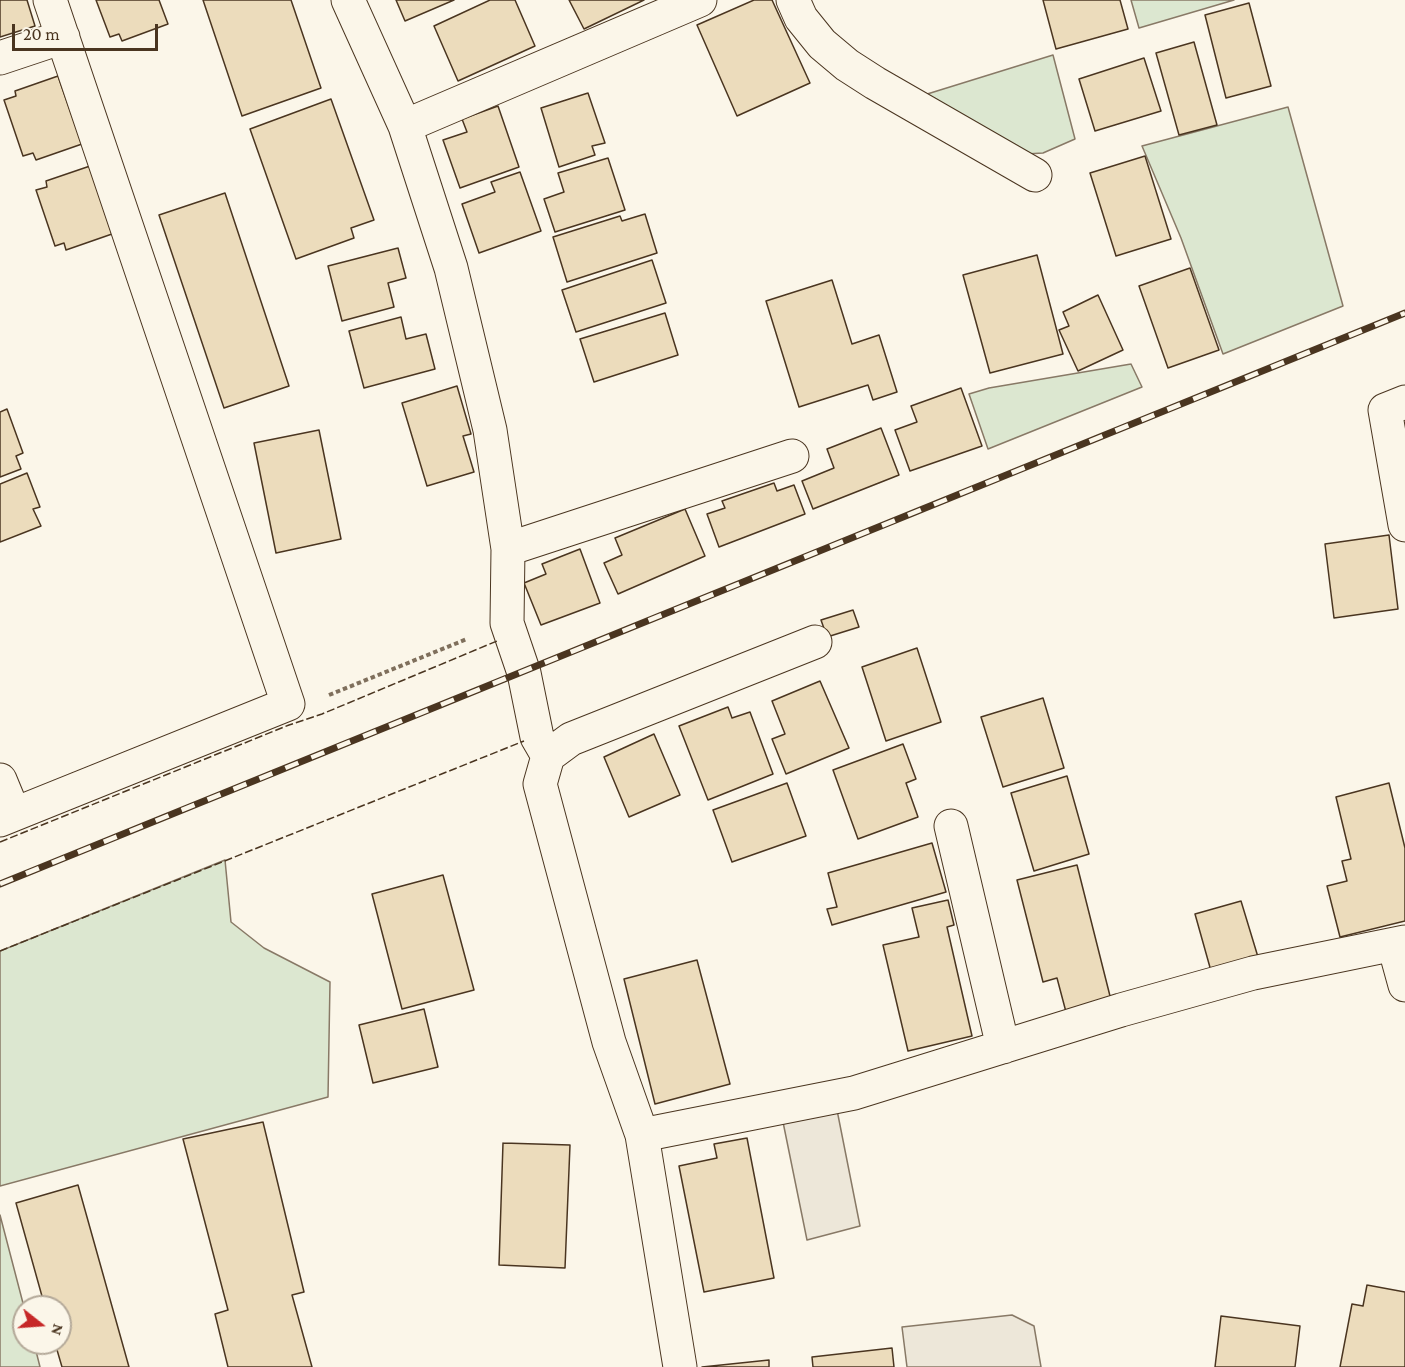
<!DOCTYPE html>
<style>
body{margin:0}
#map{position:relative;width:1405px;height:1367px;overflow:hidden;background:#fbf6e9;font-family:"Crimson Pro",serif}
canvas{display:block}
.north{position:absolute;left:12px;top:1295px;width:60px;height:60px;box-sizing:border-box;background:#fbf6e9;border:2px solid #b4a999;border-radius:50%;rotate:107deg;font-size:16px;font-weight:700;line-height:24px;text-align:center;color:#4a3520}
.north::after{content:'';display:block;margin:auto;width:21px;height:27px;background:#c62828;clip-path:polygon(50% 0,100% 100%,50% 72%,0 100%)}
.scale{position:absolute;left:12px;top:24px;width:146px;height:27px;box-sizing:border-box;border:3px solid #4a3520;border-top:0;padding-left:8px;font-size:18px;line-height:21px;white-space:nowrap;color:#4a3520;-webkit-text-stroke:4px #fbf6e9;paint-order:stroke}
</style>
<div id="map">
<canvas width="1405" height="1367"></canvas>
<div class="north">N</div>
<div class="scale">20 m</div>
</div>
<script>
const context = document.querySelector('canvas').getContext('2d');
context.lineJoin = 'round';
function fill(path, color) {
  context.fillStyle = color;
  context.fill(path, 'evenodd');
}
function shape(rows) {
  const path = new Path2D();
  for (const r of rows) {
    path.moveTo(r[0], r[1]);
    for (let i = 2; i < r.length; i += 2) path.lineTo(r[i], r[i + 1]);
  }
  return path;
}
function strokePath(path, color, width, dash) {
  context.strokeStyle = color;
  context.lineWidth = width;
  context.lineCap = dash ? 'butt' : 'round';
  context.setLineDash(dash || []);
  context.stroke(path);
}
const green = shape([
 [1131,0,1234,0,1139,28,1131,0],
 [1053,55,1075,139,1043,153,1026,154,924,95,1053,55],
 [1288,107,1343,306,1223,354,1181,238,1142,146,1288,107],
 [1131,364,1142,387,988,449,969,394,989,388,1131,364],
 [225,860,231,922,264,948,330,982,328,1097,0,1186,0,951,225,860],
 [0,1215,24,1307,24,1343,34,1343,40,1367,0,1367,0,1215]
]);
const parking = shape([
 [837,1110,860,1226,807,1240,783,1122,837,1110],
 [1012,1315,1034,1326,1041,1367,907,1367,902,1327,1012,1315]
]);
const building = shape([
 [0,0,27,0,35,26,0,37,0,0],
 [96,0,159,0,168,24,122,41,119,34,110,37,96,0],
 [203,0,291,0,321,88,242,116,203,0],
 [396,0,454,0,405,21,396,0],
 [490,0,515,0,535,46,458,81,434,26,490,0],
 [569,0,644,0,584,29,569,0],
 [754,0,772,0,810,83,737,116,697,25,754,0],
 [1043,0,1120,0,1128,29,1056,49,1043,0],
 [1249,3,1271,86,1226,98,1205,15,1249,3],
 [1194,42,1217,125,1179,135,1156,53,1194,42],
 [1144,58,1161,111,1095,131,1079,79,1144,58],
 [58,76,82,144,36,160,33,153,23,156,4,100,16,96,15,91,58,76],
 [588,93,605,143,592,146,595,155,559,167,541,108,588,93],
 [331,99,374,220,351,228,354,238,296,259,250,129,331,99],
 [498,106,519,167,460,188,443,140,467,132,462,119,498,106],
 [1145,156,1171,239,1116,256,1090,173,1145,156],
 [608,158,625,210,555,232,544,199,564,192,558,173,608,158],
 [90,166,112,234,66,250,64,243,55,246,36,190,47,187,46,181,90,166],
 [520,172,541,231,479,253,462,204,495,192,491,182,520,172],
 [225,193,289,386,224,408,159,215,225,193],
 [645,214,657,253,567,282,553,237,620,216,622,221,645,214],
 [398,248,406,278,388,283,394,307,342,321,328,266,398,248],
 [1037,255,1063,354,990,373,963,275,1037,255],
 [652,260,666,303,576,332,562,290,652,260],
 [1190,268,1219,350,1168,368,1139,286,1190,268],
 [832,280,852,344,879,335,897,392,873,400,868,385,799,407,766,301,832,280],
 [1098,295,1123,350,1078,371,1059,330,1069,326,1063,312,1098,295],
 [665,313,678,355,594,382,580,339,665,313],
 [401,317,406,339,426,334,435,369,364,388,349,331,401,317],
 [457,386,471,434,463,436,474,472,427,486,402,403,457,386],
 [961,388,982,446,910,471,895,430,917,422,911,406,961,388],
 [7,409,23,453,16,456,21,469,0,477,0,412,7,409],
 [881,428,899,475,813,509,802,481,834,468,827,449,881,428],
 [319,430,341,539,276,553,254,443,319,430],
 [27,473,40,507,33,509,41,526,0,542,0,484,27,473],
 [774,483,777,491,794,485,805,514,719,547,707,514,725,508,722,501,774,483],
 [685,509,705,556,618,594,604,563,622,555,615,538,685,509],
 [1389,535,1398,609,1334,618,1325,544,1389,535],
 [580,549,600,603,541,625,524,583,546,574,542,564,580,549],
 [853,610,859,627,827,637,821,620,853,610],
 [917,648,941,722,886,741,862,667,917,648],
 [820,681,849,748,786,774,772,739,785,734,772,701,820,681],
 [1043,698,1064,768,1003,787,981,717,1043,698],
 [728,707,732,718,750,712,773,774,708,800,679,726,728,707],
 [654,734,680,795,629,817,604,757,654,734],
 [903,744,916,779,906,783,918,817,858,839,833,770,903,744],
 [1067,776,1089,854,1034,871,1011,793,1067,776],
 [787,783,806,836,732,862,713,810,787,783],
 [1389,783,1405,848,1405,921,1340,937,1327,886,1347,881,1342,861,1351,859,1336,797,1389,783],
 [932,843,946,892,832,925,827,909,837,907,828,873,932,843],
 [1077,865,1111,1000,1066,1012,1057,978,1043,982,1017,880,1077,865],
 [443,875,474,990,402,1009,372,894,443,875],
 [948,900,954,925,947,927,972,1036,908,1051,883,945,919,937,912,908,948,900],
 [1241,901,1258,957,1211,971,1195,914,1241,901],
 [697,960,730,1084,655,1104,624,979,697,960],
 [424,1009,438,1067,373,1083,359,1025,424,1009],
 [263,1122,304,1292,292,1295,312,1367,228,1367,215,1314,228,1310,183,1139,263,1122],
 [747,1138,774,1278,704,1292,679,1166,717,1158,714,1144,747,1138],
 [503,1143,570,1145,565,1268,499,1265,503,1143],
 [78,1185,129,1367,62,1367,55,1343,60,1343,60,1307,45,1307,16,1203,78,1185],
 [1367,1285,1405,1292,1405,1367,1340,1367,1352,1304,1363,1306,1367,1285],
 [1221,1316,1300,1326,1295,1367,1215,1367,1221,1316],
 [892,1348,894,1367,813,1367,812,1357,892,1348],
 [769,1360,769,1367,702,1367,769,1360]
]);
const path = shape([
 [329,695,467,639]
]);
const minor = shape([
 [348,0,405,126,451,268,490,430,508,549,507,623,524,673,537,737,548,756],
 [793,0,801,18,822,44,847,65,875,83,1035,175],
 [0,58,63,37],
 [405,126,700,0],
 [1405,402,1385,410,1405,525],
 [508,549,792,456],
 [0,780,14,814],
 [0,820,288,704,50,0],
 [951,826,1003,1047],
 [1394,945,1405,985],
 [642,1135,854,1093,1121,1010,1253,973,1405,942],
 [680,1367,642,1135,609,1042,540,784,548,756,571,739,815,642]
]);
const rail = shape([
 [0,884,1405,313]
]);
const fence = shape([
 [0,842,289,725,322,714,497,641],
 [0,951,524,741]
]);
fill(green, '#dce7d0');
strokePath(green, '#887966', 1.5);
fill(parking, '#ede7d9');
strokePath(parking, '#887966', 1.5);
fill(building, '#ecdcbc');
strokePath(building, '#4a3520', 1.5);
strokePath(minor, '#4a3520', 35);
strokePath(path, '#7f6f5c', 4, [4.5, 3]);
strokePath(minor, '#fbf6e9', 33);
strokePath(rail, '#4a3520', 7);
strokePath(rail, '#fbf6e9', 4.5, [14]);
strokePath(fence, '#4a3520', 1.5, [8, 3]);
</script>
